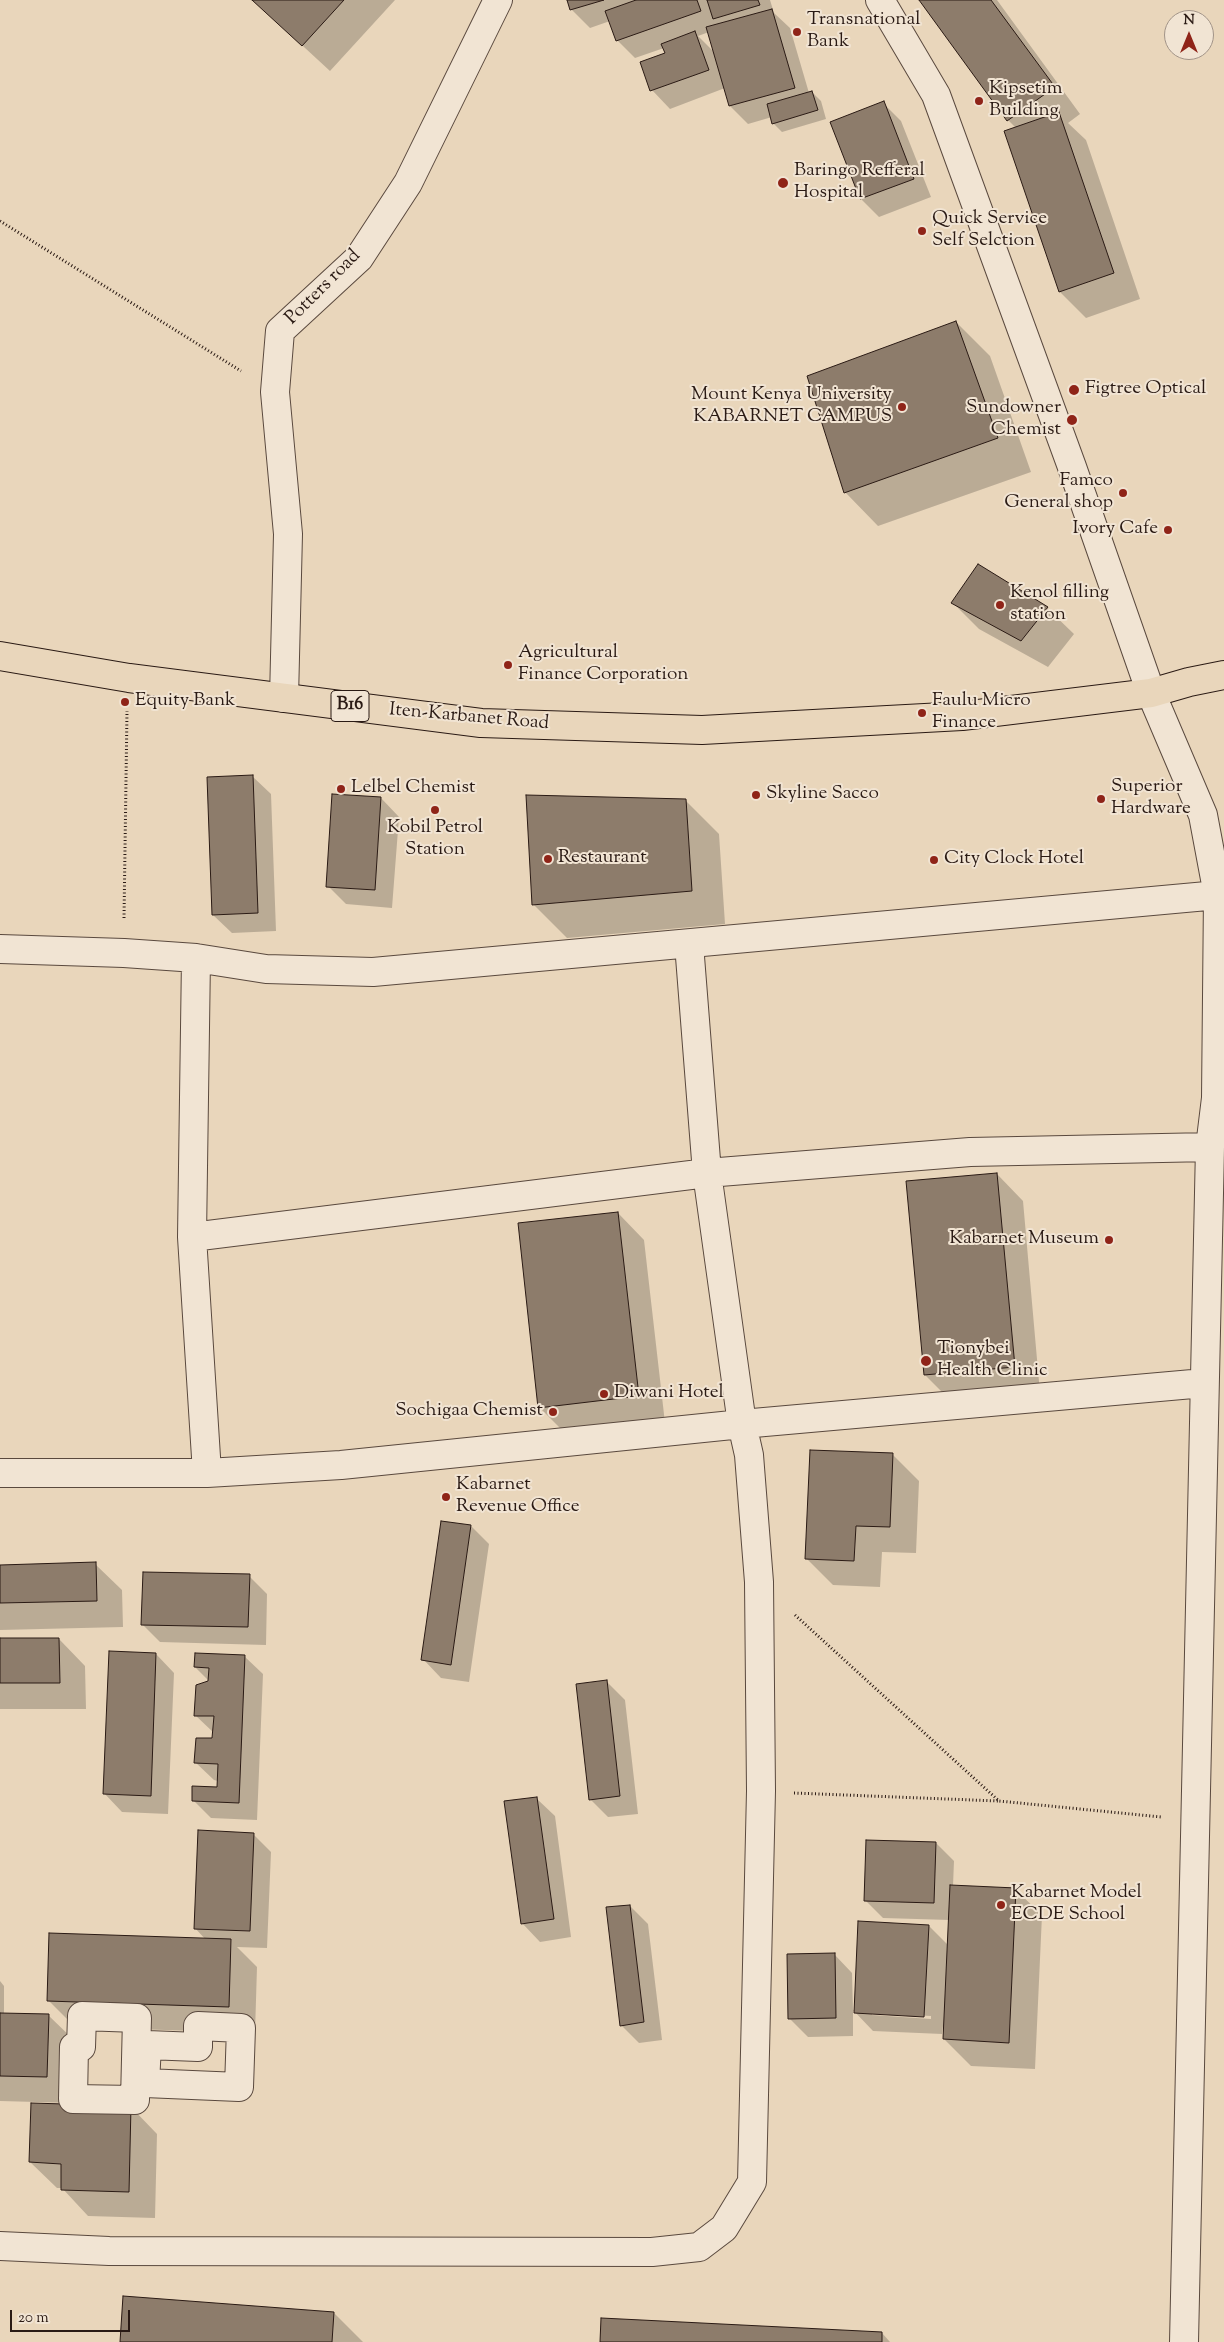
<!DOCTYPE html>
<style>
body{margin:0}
#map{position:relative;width:1224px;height:2342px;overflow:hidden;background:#e9d6bb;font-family:"Sorts Mill Goudy",serif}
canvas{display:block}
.north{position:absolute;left:1164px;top:10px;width:50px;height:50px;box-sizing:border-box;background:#f1e4d3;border:1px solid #a19387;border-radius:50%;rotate:0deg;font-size:14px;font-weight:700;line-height:20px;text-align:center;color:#2a1a14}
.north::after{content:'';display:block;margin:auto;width:18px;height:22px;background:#8f2418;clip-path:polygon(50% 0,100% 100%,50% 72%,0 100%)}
.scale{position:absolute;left:10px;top:2310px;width:120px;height:22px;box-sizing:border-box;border:2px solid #2a1a14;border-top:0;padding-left:6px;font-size:15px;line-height:18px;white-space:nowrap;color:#2a1a14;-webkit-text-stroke:4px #f1e4d3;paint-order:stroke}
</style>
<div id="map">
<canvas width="1224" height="2342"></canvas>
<div class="north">N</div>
<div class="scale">20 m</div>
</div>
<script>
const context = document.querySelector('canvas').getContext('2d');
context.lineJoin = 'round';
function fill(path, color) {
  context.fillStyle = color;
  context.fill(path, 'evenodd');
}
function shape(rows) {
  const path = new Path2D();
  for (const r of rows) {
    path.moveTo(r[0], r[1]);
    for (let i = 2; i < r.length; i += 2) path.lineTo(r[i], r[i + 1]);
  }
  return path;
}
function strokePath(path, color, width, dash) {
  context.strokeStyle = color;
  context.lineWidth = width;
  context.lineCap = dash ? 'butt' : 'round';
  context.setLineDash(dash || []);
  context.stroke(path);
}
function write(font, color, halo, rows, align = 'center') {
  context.font = font + ' "Sorts Mill Goudy",serif';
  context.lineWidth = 4;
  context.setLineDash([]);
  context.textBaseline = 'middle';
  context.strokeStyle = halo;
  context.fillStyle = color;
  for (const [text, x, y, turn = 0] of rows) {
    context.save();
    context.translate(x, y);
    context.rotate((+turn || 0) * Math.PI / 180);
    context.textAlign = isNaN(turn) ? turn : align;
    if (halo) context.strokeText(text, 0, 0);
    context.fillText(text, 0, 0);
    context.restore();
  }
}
const shadow = shape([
 [253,0,395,0,330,71],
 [569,0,770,0,774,13,790,28,809,93,812,92,821,101,826,119,782,132,773,123,772,117,748,124,730,106,725,88,670,109,652,90,666,54,664,48,635,58,617,40,610,21,590,28,571,9],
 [709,32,715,53,698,36],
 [921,0,997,0,1080,114,1068,123,1086,140,1140,299,1086,318,1060,292,1016,128,1008,120],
 [883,103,901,121,931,197,879,217,861,199],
 [956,322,990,356,1031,472,878,526,845,492],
 [953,603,1047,608,1074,634,1048,667,979,629],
 [252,776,271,794,276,931,232,933,213,915],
 [381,798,399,817,392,908,346,904,328,886],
 [685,800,719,834,725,924,567,938,533,904],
 [997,1174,1023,1201,1040,1393,951,1401,925,1375],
 [618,1213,644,1240,665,1423,566,1434,539,1407],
 [892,1454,919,1481,916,1553,882,1552,880,1587,833,1585,807,1559],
 [471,1526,489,1544,469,1682,441,1678,423,1659],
 [95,1564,122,1590,123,1627,0,1630,0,1566],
 [249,1576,267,1594,266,1645,160,1642,142,1624],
 [0,1639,59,1639,85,1666,86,1709,0,1709],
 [156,1654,174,1673,168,1814,122,1812,104,1793],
 [244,1656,263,1674,257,1820,211,1818,193,1800,218,1789,218,1781,214,1780,195,1762,213,1740,214,1733,195,1715,210,1682,195,1667],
 [607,1682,625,1700,638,1814,608,1817,590,1799],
 [536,1798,555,1816,571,1937,540,1942,522,1923],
 [253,1834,271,1852,267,1948,237,1947,257,1967,255,2033,75,2027,48,2000,206,1940,195,1928],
 [936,1843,954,1861,953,1886,1015,1889,1042,1915,1035,2069,971,2066,944,2039,945,2026,943,2026,942,2034,873,2031,853,2010,853,2036,808,2037,789,2018,834,1954,852,1973,853,2010,855,2010,929,1926,949,1946,950,1920,883,1918,865,1900],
 [872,2013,931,2016,931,2019,872,2015],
 [630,1906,648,1924,662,2040,639,2043,621,2025],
 [0,1981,4,1986,4,2014,48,2015,75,2041,73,2103,0,2101],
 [131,2107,157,2134,155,2218,88,2216,62,2188,57,2188,30,2162],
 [125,2298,334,2313,363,2342,121,2342],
 [882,2333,890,2342,601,2342]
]);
const building = shape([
 [252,0,344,0,302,46,252,0],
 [567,0,604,0,570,10,567,0],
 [636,0,697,0,701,11,616,41,605,11,636,0],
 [707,0,758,0,760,5,713,19,707,0],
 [919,0,991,0,1055,87,1007,121,919,0],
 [772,9,795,88,729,106,706,27,772,9],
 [695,31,709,70,650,91,640,62,665,53,661,44,695,31],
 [812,91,818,110,772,124,767,104,812,91],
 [884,101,914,179,860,199,830,122,884,101],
 [1059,112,1114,273,1059,292,1004,131,1059,112],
 [956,321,998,438,844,493,807,376,956,321],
 [978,564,1048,607,1021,641,951,603,978,564],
 [253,775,258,913,212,915,207,777,253,775],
 [332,794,381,797,375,890,326,887,332,794],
 [526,795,686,799,692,891,532,905,526,795],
 [997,1173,1015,1367,924,1375,906,1181,997,1173],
 [618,1212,639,1396,538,1408,518,1223,618,1212],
 [810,1450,893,1453,890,1527,856,1526,854,1561,805,1559,810,1450],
 [441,1521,471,1525,451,1665,421,1660,441,1521],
 [96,1562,97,1601,0,1603,0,1565,96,1562],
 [143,1572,250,1574,248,1627,141,1625,143,1572],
 [0,1638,59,1638,60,1683,0,1683,0,1638],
 [109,1651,156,1653,151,1796,103,1794,109,1651],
 [195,1653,245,1655,239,1803,192,1801,192,1786,217,1787,218,1764,194,1763,196,1738,212,1738,214,1716,194,1716,196,1685,208,1681,209,1668,194,1667,195,1653],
 [607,1680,620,1796,589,1800,576,1684,607,1680],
 [537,1797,554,1919,521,1924,504,1801,537,1797],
 [198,1830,254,1833,250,1931,194,1929,198,1830],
 [866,1840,936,1842,934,1903,864,1901,866,1840],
 [950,1885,1016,1888,1009,2043,943,2039,950,1885],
 [630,1905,644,2022,620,2026,606,1907,630,1905],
 [858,1921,929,1925,924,2017,854,2013,858,1921],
 [49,1933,231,1939,229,2007,47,2001,49,1933],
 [835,1953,836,2018,788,2019,787,1954,835,1953],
 [0,2013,49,2014,47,2077,0,2076,0,2013],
 [31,2103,131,2106,129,2192,61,2190,61,2164,29,2162,31,2103],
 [123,2296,334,2312,332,2342,120,2342,123,2296],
 [601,2318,882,2332,882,2342,600,2342,601,2318]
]);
const path = shape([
 [0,221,241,371],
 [124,918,127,711],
 [795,1615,999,1801,1161,1817],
 [794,1793,998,1801]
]);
const minor = shape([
 [880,0,936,95,1072,467,1151,693,1203,815,1218,895,1216,1098,1210,1147,1184,2342],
 [284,698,288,534,275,392,280,331,359,258,408,183,498,0],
 [0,949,124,953,196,958],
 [192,1237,707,1173,970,1152,1210,1147],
 [0,1473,207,1473,341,1465,742,1424,1204,1383],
 [207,1473,192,1237,196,958,266,969,373,972,1218,895],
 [82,2016,137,2018,135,2100,73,2099,74,2047,81,2047,82,2016],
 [198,2026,241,2028,239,2087,145,2083,147,2045,198,2047,198,2026],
 [0,2246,109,2251,652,2252,699,2247,724,2228,752,2182,761,1791,759,1582,749,1455,742,1424,707,1173,689,944]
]);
const primary = shape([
 [0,656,129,678,481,723,702,730,962,716,1151,693,1189,682,1224,675]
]);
const markers = [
 [797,32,5,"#8f2418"],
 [979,101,5,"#8f2418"],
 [783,183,6,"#8f2418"],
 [922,231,5,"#8f2418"],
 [1074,390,6,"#8f2418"],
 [902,407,5,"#8f2418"],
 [1072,420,6,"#8f2418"],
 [1123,493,5,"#8f2418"],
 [1168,530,5,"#8f2418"],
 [1000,605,5,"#8f2418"],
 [508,665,5,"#8f2418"],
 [125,702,5,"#8f2418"],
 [922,713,5,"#8f2418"],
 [341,789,5,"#8f2418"],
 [756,795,5,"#8f2418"],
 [1101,799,5,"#8f2418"],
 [435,810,5,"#8f2418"],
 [548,859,5,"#8f2418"],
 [934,860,5,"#8f2418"],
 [1109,1240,5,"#8f2418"],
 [926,1361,6,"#8f2418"],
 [604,1394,5,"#8f2418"],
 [553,1412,5,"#8f2418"],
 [446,1497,5,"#8f2418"],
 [1001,1905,5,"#8f2418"]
];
const shields = [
 [350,706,38]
];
const shieldNames = [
 ["B16",350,706]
];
const poiNames = [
 ["Transnational",807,21],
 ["Bank",807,43],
 ["Kipsetim",989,90],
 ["Building",989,112],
 ["Baringo Refferal",794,172],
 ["Hospital",794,194],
 ["Quick Service",932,220],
 ["Self Selction",932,242],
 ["Figtree Optical",1085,390],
 ["Mount Kenya University",892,396,"right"],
 ["KABARNET CAMPUS",892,418,"right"],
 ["Sundowner",1061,409,"right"],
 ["Chemist",1061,431,"right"],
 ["Famco",1113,482,"right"],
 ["General shop",1113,504,"right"],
 ["Ivory Cafe",1158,530,"right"],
 ["Kenol filling",1010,594],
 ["station",1010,616],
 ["Agricultural",518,654],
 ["Finance Corporation",518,676],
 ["Equity Bank",135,702],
 ["Faulu Micro",932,702],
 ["Finance",932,724],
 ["Superior",1111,788],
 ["Hardware",1111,810],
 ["Lelbel Chemist",351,789],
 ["Skyline Sacco",766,795],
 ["Kobil Petrol",435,829,"center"],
 ["Station",435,851,"center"],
 ["Restaurant",558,859],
 ["City Clock Hotel",944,860],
 ["Kabarnet Museum",1099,1240,"right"],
 ["Tionybei",937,1350],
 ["Health Clinic",937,1372],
 ["Diwani Hotel",614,1394],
 ["Sochigaa Chemist",543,1412,"right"],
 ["Kabarnet",456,1486],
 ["Revenue Office",456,1508],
 ["Kabarnet Model",1011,1894],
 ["ECDE School",1011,1916]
];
const streetNames = [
 ["Potters road",324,288,-45],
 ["Iten-Karbanet Road",469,718,5]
];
fill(shadow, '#0003');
fill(building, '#8d7c6b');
strokePath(building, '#2a1a14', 1);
strokePath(minor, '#5a493e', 30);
strokePath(primary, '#2a1a14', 30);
strokePath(path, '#2a1a14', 3, [1, 2.5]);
strokePath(minor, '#f1e4d3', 28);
strokePath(primary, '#e9d6bb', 28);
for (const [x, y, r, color] of markers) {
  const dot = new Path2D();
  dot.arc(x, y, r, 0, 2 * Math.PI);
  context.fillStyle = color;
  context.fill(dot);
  strokePath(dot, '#f1e4d3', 2);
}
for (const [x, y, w] of shields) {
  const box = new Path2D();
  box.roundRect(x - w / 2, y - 15.5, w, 31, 4);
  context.fillStyle = '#f1e4d3';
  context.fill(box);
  strokePath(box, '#2a1a14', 1);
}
write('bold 18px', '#2a1a14', null, shieldNames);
write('19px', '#2a1a14', '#f1e4d3', poiNames, 'left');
write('19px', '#2a1a14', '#f1e4d3', streetNames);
</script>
